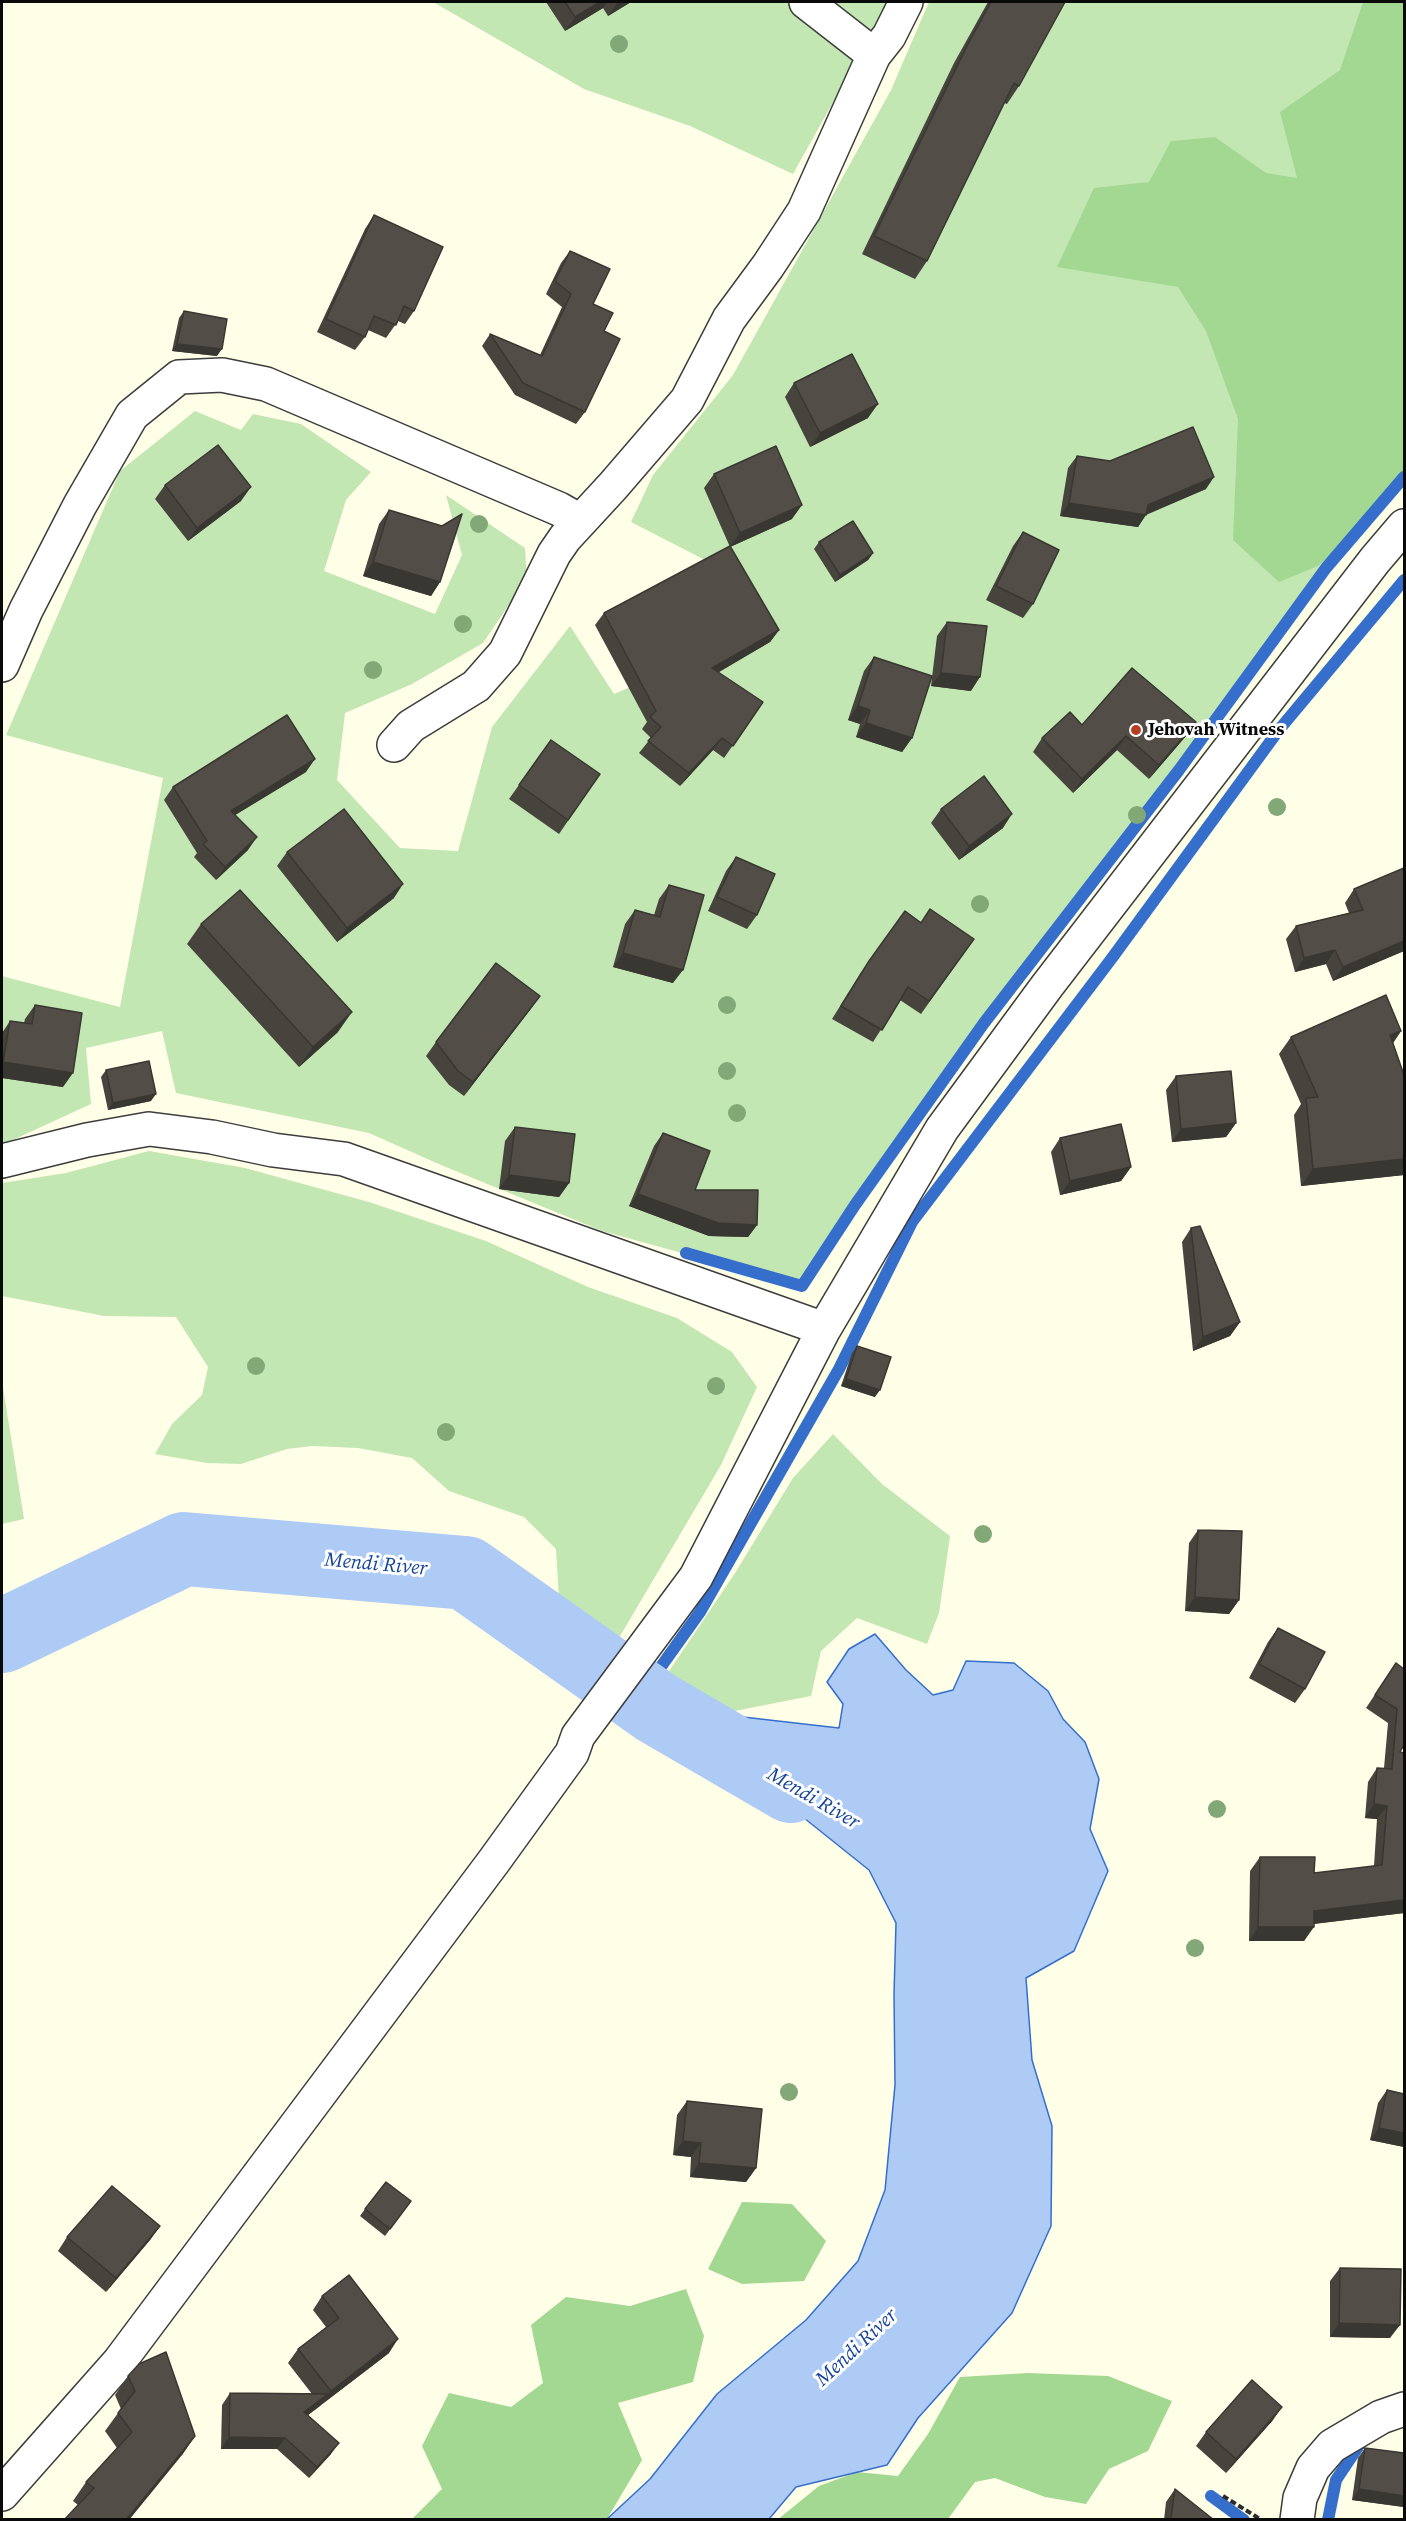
<!DOCTYPE html>
<style>
body{margin:0}
#map{position:relative;width:1406px;height:2521px;overflow:hidden;background:#ffffe7;font-family:"Source Serif 4",serif}
canvas{display:block}
.frame{position:absolute;inset:0;border:3px solid #0a0a0a;pointer-events:none}
</style>
<div id="map">
<canvas width="1406" height="2521"></canvas>
<div class="frame"></div>
</div>
<script>
const context = document.querySelector('canvas').getContext('2d');
context.lineJoin = 'round';
function fill(path, color) {
  context.fillStyle = color;
  context.fill(path, 'evenodd');
}
function shape(rows) {
  const path = new Path2D();
  for (const r of rows) {
    path.moveTo(r[0], r[1]);
    for (let i = 2; i < r.length; i += 2) path.lineTo(r[i], r[i + 1]);
  }
  return path;
}
function strokePath(path, color, width, dash) {
  context.strokeStyle = color;
  context.lineWidth = width;
  context.lineCap = dash ? 'butt' : 'round';
  context.setLineDash(dash || []);
  context.stroke(path);
}
function write(font, color, halo, rows, align = 'center') {
  context.font = font + ' "Source Serif 4",serif';
  context.lineWidth = 6;
  context.setLineDash([]);
  context.textBaseline = 'middle';
  context.strokeStyle = halo;
  context.fillStyle = color;
  for (const [text, x, y, turn = 0] of rows) {
    context.save();
    context.translate(x, y);
    context.rotate((+turn || 0) * Math.PI / 180);
    context.textAlign = isNaN(turn) ? turn : align;
    if (halo) context.strokeText(text, 0, 0);
    context.fillText(text, 0, 0);
    context.restore();
  }
}
const green = shape([
 [433,2,889,2,793,174,690,126,584,89],
 [929,2,1404,2,1404,485,1375,512,984,1023,855,1205,802,1286,602,1231,441,1165,369,1133,176,1093,162,1031,86,1048,91,1104,2,1145,2,976,120,1007,163,778,6,735,120,471,195,411,241,430,253,414,301,424,371,472,346,500,324,571,435,614,462,555,446,495,525,548,527,578,483,643,412,684,345,713,337,780,400,848,458,851,492,727,570,626,614,694,708,654,736,576,631,522,653,475,733,375,891,90],
 [149,1151,245,1168,369,1202,486,1241,588,1287,677,1318,732,1352,757,1387,721,1465,613,1648,573,1663,560,1615,556,1549,524,1517,449,1491,412,1458,358,1448,312,1446,287,1449,241,1464,207,1463,155,1454,172,1424,202,1395,208,1367,176,1317,104,1316,2,1296,2,1183,66,1173],
 [2,1381,24,1519,2,1524],
 [833,1434,882,1484,950,1536,939,1613,927,1644,857,1618,821,1651,811,1696,704,1717,655,1692,735,1573,793,1478]
]);
const forest = shape([
 [1363,2,1404,2,1404,485,1318,566,1279,582,1233,540,1238,419,1206,331,1178,287,1057,267,1094,188,1149,182,1171,141,1215,137,1266,173,1297,178,1280,112,1340,70],
 [742,2202,792,2204,826,2241,804,2281,742,2284,708,2269],
 [686,2289,704,2336,693,2382,618,2403,642,2460,607,2519,412,2519,442,2489,422,2446,449,2393,511,2407,543,2383,531,2325,566,2297,630,2306],
 [1028,2373,1108,2376,1172,2401,1148,2451,1109,2469,1086,2504,1045,2497,995,2478,975,2482,948,2519,777,2520,819,2486,857,2472,898,2476,928,2434,960,2377]
]);
const water = shape([
 [875,1634,906,1670,933,1695,953,1690,966,1661,1014,1663,1048,1691,1063,1719,1085,1742,1099,1779,1090,1829,1108,1871,1074,1951,1026,1978,1032,2060,1052,2126,1051,2226,1012,2313,918,2418,887,2465,796,2487,769,2519,607,2519,650,2479,717,2394,806,2320,858,2261,885,2190,895,2085,894,1994,896,1923,869,1870,779,1798,668,1750,743,1717,839,1728,843,1704,827,1682,849,1649,875,1634]
]);
const stream = shape([
 [686,1253,802,1286,855,1205,984,1023,1179,770,1326,568,1404,477],
 [640,1696,700,1612,839,1369,912,1222,1112,958,1278,731,1404,580],
 [1211,2496,1244,2520],
 [1328,2520,1336,2480,1364,2438]
]);
const river = shape([
 [2,1636,184,1549,466,1573,657,1708,791,1786]
]);
const path = shape([
 [1223,2496,1260,2519]
]);
const minor = shape([
 [806,2,874,55],
 [2,665,26,610,80,505,132,415,179,377,222,375,266,384,559,509,580,521],
 [394,745,411,726,476,686,505,653,554,554,565,538,613,486,687,400,729,319,768,266,804,211,874,55,889,36,906,2],
 [2,1161,87,1140,149,1129,212,1137,273,1150,344,1159,824,1329],
 [2,2494,119,2362,494,1861,572,1753,578,1736,696,1577,824,1329,942,1129,1047,986,1375,560,1404,526],
 [1297,2520,1300,2498,1313,2468,1332,2446,1381,2417,1404,2409]
]);
const trees = [
 [619,44],
 [479,524],
 [463,624],
 [373,670],
 [1277,807],
 [1137,815],
 [980,904],
 [727,1005],
 [727,1071],
 [737,1113],
 [256,1366],
 [716,1386],
 [446,1432],
 [983,1534],
 [1217,1809],
 [1195,1948],
 [789,2092]
];
const wall = shape([
 [546,2,631,2,608,16,603,8,565,31],
 [988,2,1065,2,1019,86,1007,104,1004,103,927,261,915,279,862,254,954,63],
 [374,215,414,311,405,324,398,321,386,338,368,330,365,337,355,350,317,332,365,229],
 [570,251,604,331,585,412,576,424,515,395,482,346,490,334,540,355,562,307,546,294,561,263],
 [184,311,217,356,172,351,179,318],
 [794,383,868,418,810,447,785,397],
 [1077,456,1206,489,1146,514,1138,527,1060,516,1068,468],
 [714,474,792,519,730,547,704,488],
 [165,485,241,501,188,541,155,499],
 [389,510,440,582,431,596,363,576,379,524],
 [1023,532,1033,604,1023,618,986,600,1013,546],
 [819,542,873,553,868,560,835,582,814,549],
 [604,613,779,630,770,642,718,672,763,702,724,758,713,750,680,786,639,753,651,738,642,729,647,722,595,625],
 [947,622,971,691,931,686,937,636],
 [874,657,912,738,902,752,856,737,860,724,848,720,864,671],
 [1196,722,1186,736,1149,779,1117,750,1073,793,1033,752,1042,738,1082,725],
 [551,740,600,774,559,834,509,799],
 [306,772,235,815,248,850,216,880,194,857,197,853,164,800,173,787],
 [941,809,1003,828,959,860,931,823],
 [287,852,394,898,337,942,277,866],
 [736,857,757,915,747,929,708,911,726,871],
 [669,885,673,983,613,967,625,924,635,910,654,915,659,899],
 [1354,889,1404,951,1333,981,1326,964,1295,972,1286,939,1296,926,1349,913,1345,903],
 [905,911,921,922,974,939,921,1014,900,1000,873,1042,832,1019,860,974],
 [201,924,338,1032,299,1067,187,944],
 [540,996,464,1096,449,1085,426,1056,436,1042],
 [35,1005,63,1087,2,1078,2,1033,10,1021,24,1023,25,1019],
 [1401,1031,1393,1043,1404,1075,1404,1175,1301,1186,1294,1115,1301,1104,1279,1054,1291,1037],
 [106,1070,151,1101,108,1110,101,1077],
 [1176,1076,1236,1123,1226,1137,1172,1142,1166,1090],
 [515,1127,569,1183,559,1197,499,1189,505,1141],
 [663,1133,695,1190,757,1225,748,1237,709,1236,629,1206,654,1146],
 [1060,1138,1131,1167,1121,1181,1060,1195,1051,1152],
 [1191,1228,1240,1322,1230,1336,1193,1351,1182,1242],
 [857,1346,875,1397,841,1386,852,1353],
 [1198,1530,1239,1600,1229,1614,1185,1611,1189,1543],
 [1278,1628,1305,1689,1295,1703,1249,1678,1268,1642],
 [1396,1663,1404,1913,1314,1924,1304,1941,1249,1941,1250,1871,1260,1857,1314,1873,1374,1866,1377,1819,1365,1818,1368,1782,1377,1768,1384,1768,1388,1723,1366,1708],
 [1387,2090,1404,2094,1404,2147,1370,2140,1378,2103],
 [687,2101,756,2168,746,2182,690,2177,691,2157,673,2155,677,2115],
 [411,2201,385,2236,360,2216,365,2209],
 [160,2226,150,2240,106,2292,58,2251,67,2237],
 [1340,2268,1390,2338,1330,2337,1330,2281],
 [322,2296,389,2353,308,2415,331,2454,309,2478,277,2449,221,2449,222,2405,230,2393,312,2394,288,2363,298,2349,326,2327,313,2310],
 [128,2376,195,2436,182,2455,78,2505,73,2501,86,2482,117,2448,105,2431,121,2409,115,2395],
 [1273,2420,1226,2473,1196,2446,1206,2432],
 [1365,2448,1404,2453,1404,2507,1352,2500,1358,2458],
 [1175,2489,1214,2520,1164,2520,1166,2502]
]);
const shadedWall = shape([
 [600,2,607,2,603,8,565,31,575,17],
 [618,2,631,2,608,16],
 [177,344,222,349,217,356,172,351],
 [878,404,868,418,810,447,820,433],
 [1214,477,1206,489,1146,515,1138,527,1060,516,1069,503,1148,505],
 [251,487,241,501,188,541,197,528],
 [802,505,792,519,730,547,740,533],
 [873,553,868,560,835,582,840,575],
 [373,562,440,582,431,596,363,576],
 [779,630,770,642,704,681,712,668],
 [941,673,980,677,971,691,931,686],
 [858,706,870,710,860,724,848,720],
 [1196,722,1186,736,1149,779,1159,765],
 [866,723,912,738,902,752,856,737],
 [1126,736,1117,750,1073,793,1082,779],
 [722,738,713,750,680,786,689,773],
 [315,759,306,772,222,823,231,811],
 [1012,814,1003,828,959,860,969,846],
 [257,837,248,850,216,880,225,867],
 [403,884,394,898,337,942,347,928],
 [1404,941,1404,951,1333,981,1343,967],
 [1335,950,1326,964,1295,972,1304,958],
 [623,953,683,970,673,983,613,967],
 [540,996,530,1010,464,1096,473,1082],
 [352,1012,338,1032,299,1067,313,1047],
 [1401,1031,1389,1049,1390,1035],
 [3,1062,73,1073,63,1087,2,1078,2,1064],
 [156,1094,151,1101,108,1110,113,1103],
 [1236,1123,1226,1137,1172,1142,1181,1129],
 [1404,1159,1404,1175,1301,1186,1313,1169],
 [1131,1167,1121,1181,1060,1195,1070,1181],
 [509,1175,569,1183,559,1197,499,1189],
 [638,1194,757,1225,748,1237,709,1236,629,1206],
 [1240,1322,1230,1336,1193,1351,1203,1337],
 [846,1379,880,1390,875,1397,841,1386],
 [1195,1597,1239,1600,1229,1614,1185,1611],
 [1374,1804,1387,1806,1377,1819,1365,1818],
 [1404,1900,1404,1913,1304,1925,1314,1911],
 [1258,1927,1314,1927,1304,1941,1249,1941],
 [1379,2128,1404,2133,1404,2147,1370,2140],
 [683,2141,701,2143,691,2157,673,2155],
 [699,2163,756,2168,746,2182,690,2177],
 [160,2226,150,2240,106,2292,116,2278],
 [1339,2323,1400,2325,1390,2338,1330,2337],
 [398,2339,389,2353,321,2405,331,2391],
 [328,2394,320,2406,296,2424,304,2412],
 [1282,2407,1273,2420,1226,2473,1236,2459],
 [195,2436,182,2455,129,2520,126,2520],
 [229,2437,285,2438,277,2449,221,2449],
 [339,2443,331,2454,309,2478,317,2467],
 [1359,2489,1404,2496,1404,2507,1352,2500]
]);
const building = shape([
 [565,2,600,2,575,17,565,2],
 [991,2,1065,2,1019,86,1014,83,927,261,874,236,967,46,991,2],
 [374,215,443,247,414,311,404,306,396,325,374,316,365,337,326,319,374,215],
 [570,251,610,269,593,304,613,313,604,331,620,339,585,412,523,383,490,334,542,356,571,294,555,281,570,251],
 [184,311,227,319,222,349,177,344,184,311],
 [852,354,878,404,820,433,794,383,852,354],
 [1193,427,1214,477,1148,505,1146,515,1069,503,1077,456,1110,461,1193,427],
 [218,445,251,487,197,528,165,485,218,445],
 [776,446,802,505,740,533,714,474,776,446],
 [389,510,442,526,462,514,440,582,373,562,389,510],
 [853,521,873,553,840,575,819,542,853,521],
 [1023,532,1059,550,1033,604,996,586,1023,532],
 [730,546,779,630,712,668,763,702,733,746,722,738,689,773,648,741,661,727,650,717,656,711,604,613,730,546],
 [947,622,987,626,980,677,941,673,947,622],
 [874,657,932,676,912,738,866,723,870,710,858,706,874,657],
 [1132,668,1196,722,1159,765,1126,736,1082,779,1042,738,1070,712,1082,725,1132,668],
 [287,715,315,759,231,811,257,837,225,867,203,844,207,841,173,787,287,715],
 [551,740,600,774,568,820,519,785,551,740],
 [984,776,1012,814,969,846,941,809,984,776],
 [344,809,403,884,347,928,287,852,344,809],
 [736,857,775,874,757,915,717,897,736,857],
 [1404,868,1404,941,1343,967,1335,950,1304,958,1296,926,1363,910,1354,889,1404,868],
 [669,885,704,895,683,970,623,953,635,910,660,917,669,885],
 [240,890,352,1012,313,1047,201,924,240,890],
 [930,909,974,939,929,1001,908,987,882,1030,841,1006,869,961,905,911,921,923,930,909],
 [496,963,540,996,473,1082,458,1071,436,1042,496,963],
 [1386,995,1401,1031,1390,1035,1404,1075,1404,1159,1313,1169,1306,1098,1318,1097,1291,1037,1386,995],
 [35,1005,82,1013,73,1073,3,1062,10,1021,32,1024,35,1005],
 [149,1061,156,1094,113,1103,106,1070,149,1061],
 [1231,1071,1236,1123,1181,1129,1176,1076,1231,1071],
 [1121,1124,1131,1167,1070,1181,1060,1138,1121,1124],
 [515,1127,575,1134,569,1183,509,1175,515,1127],
 [663,1133,710,1151,695,1190,758,1190,757,1225,718,1223,638,1194,663,1133],
 [1200,1226,1240,1322,1203,1337,1191,1228,1200,1226],
 [857,1346,891,1357,880,1390,846,1379,857,1346],
 [1198,1530,1242,1531,1239,1600,1195,1597,1198,1530],
 [1278,1628,1325,1652,1305,1689,1259,1664,1278,1628],
 [1396,1663,1404,1669,1404,1745,1400,1752,1404,1753,1404,1900,1314,1911,1314,1927,1258,1927,1260,1857,1315,1857,1314,1873,1382,1865,1387,1806,1374,1804,1377,1768,1392,1769,1397,1709,1375,1695,1396,1663],
 [1387,2090,1404,2094,1404,2133,1379,2128,1387,2090],
 [687,2101,762,2109,756,2168,699,2163,701,2143,683,2141,687,2101],
 [386,2182,411,2201,390,2229,365,2209,386,2182],
 [112,2186,160,2226,116,2278,67,2237,112,2186],
 [1340,2268,1401,2269,1400,2325,1339,2323,1340,2268],
 [349,2275,398,2339,331,2391,298,2349,339,2318,322,2296,349,2275],
 [166,2352,195,2436,126,2520,64,2520,94,2488,86,2482,132,2432,118,2413,135,2391,128,2376,139,2364,166,2352],
 [1252,2380,1282,2407,1236,2459,1206,2432,1252,2380],
 [230,2393,328,2394,304,2412,339,2443,317,2467,285,2438,229,2437,230,2393],
 [1365,2448,1404,2453,1404,2496,1359,2489,1365,2448],
 [1175,2489,1214,2520,1169,2520,1171,2517,1175,2489]
]);
const markers = [
 [1136,730,6,"#b73d25"]
];
const poiNames = [
 ["Jehovah Witness",1148,730]
];
const waterNames = [
 ["Mendi River",376,1565,5],
 ["Mendi River",813,1799,30],
 ["Mendi River",857,2348,-43]
];
fill(green, '#c3e7b3');
fill(forest, '#a3d892');
fill(water, '#adcbf5');
strokePath(water, '#356fcb', 1.5);
strokePath(stream, '#356fcb', 12);
strokePath(river, '#adcbf5', 74);
strokePath(minor, '#3d3d3d', 36);
strokePath(path, '#2c2c2c', 4, [6, 3]);
strokePath(minor, '#fff', 33);
context.fillStyle = '#82a878';
for (const [x, y] of trees) {
  context.beginPath();
  context.arc(x, y, 9, 0, 2 * Math.PI);
  context.fill();
}
fill(wall, '#47433d');
fill(shadedWall, '#393732');
fill(building, '#524e47');
strokePath(building, '#393732', 1.5);
for (const [x, y, r, color] of markers) {
  const dot = new Path2D();
  dot.arc(x, y, r, 0, 2 * Math.PI);
  context.fillStyle = color;
  context.fill(dot);
  strokePath(dot, '#fff', 2);
}
write('bold 18px', '#0a0a0a', '#fff', poiNames, 'left');
write('italic 20px', '#164499', '#fff', waterNames);
</script>
